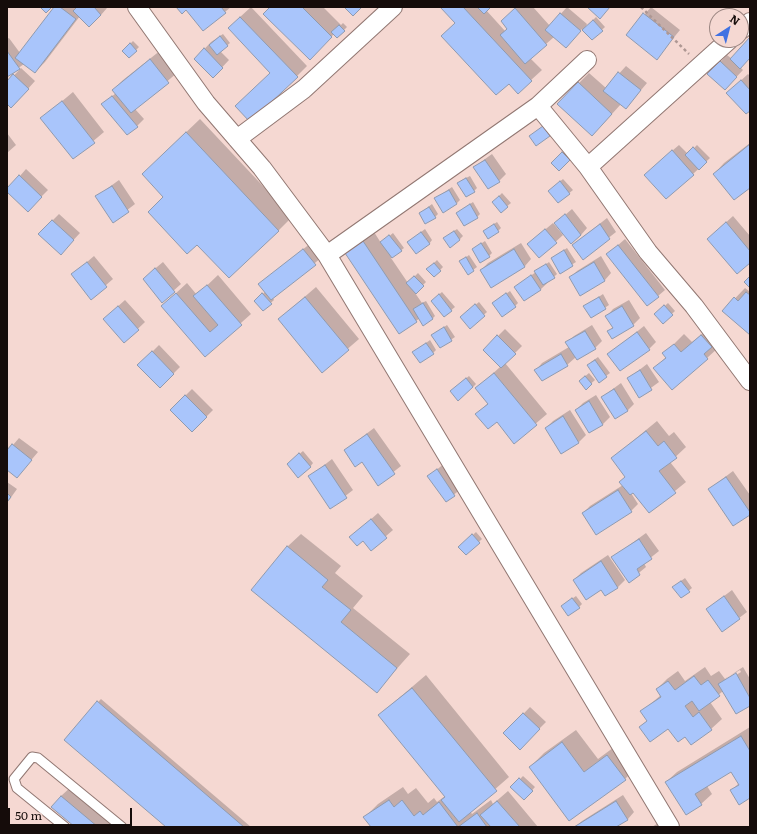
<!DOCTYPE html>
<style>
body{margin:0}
#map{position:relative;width:757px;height:834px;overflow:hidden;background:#f5d8d2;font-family:Literata,serif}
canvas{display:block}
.frame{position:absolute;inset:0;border:8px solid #150c0a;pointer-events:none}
.north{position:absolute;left:709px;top:8px;width:40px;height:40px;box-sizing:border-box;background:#f5d8d2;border:1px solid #9b8682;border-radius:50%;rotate:36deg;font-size:11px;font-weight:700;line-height:16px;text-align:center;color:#150c0a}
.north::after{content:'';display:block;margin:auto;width:14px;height:18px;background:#4072e2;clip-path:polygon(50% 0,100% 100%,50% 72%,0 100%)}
.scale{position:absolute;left:8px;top:808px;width:124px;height:18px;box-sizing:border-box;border:2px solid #150c0a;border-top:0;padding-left:5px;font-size:12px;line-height:14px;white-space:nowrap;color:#150c0a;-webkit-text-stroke:3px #f5d8d2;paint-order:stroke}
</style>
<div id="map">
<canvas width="757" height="834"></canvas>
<div class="frame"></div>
<div class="north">N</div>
<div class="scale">50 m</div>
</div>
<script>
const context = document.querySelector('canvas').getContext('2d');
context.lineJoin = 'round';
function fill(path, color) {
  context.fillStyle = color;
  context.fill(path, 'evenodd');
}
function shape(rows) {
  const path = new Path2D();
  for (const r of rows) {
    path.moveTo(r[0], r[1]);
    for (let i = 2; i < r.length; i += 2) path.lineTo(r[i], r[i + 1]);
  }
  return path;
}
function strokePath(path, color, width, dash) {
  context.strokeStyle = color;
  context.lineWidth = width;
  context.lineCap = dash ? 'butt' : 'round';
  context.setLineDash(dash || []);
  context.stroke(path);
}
const shadow = shape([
 [55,7,107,8,101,15,80,16,45,62,35,72,24,64,7,76,7,39,9,38,20,53],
 [177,7,231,7,203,30,186,9],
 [251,7,307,66,297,76,271,72,239,18],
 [272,7,323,7,341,25,343,23,347,27,337,37,334,34,310,58],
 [441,7,490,7,486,10,505,31,508,28,512,11,517,7,533,7,550,26,567,7,587,24,585,28,596,17,605,27,592,39,582,29,572,40,554,37,530,58,542,70,518,92,509,82,442,36,456,22],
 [651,7,680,30,657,58,627,35],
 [223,34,230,43,220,51,229,60,213,77,195,59,211,42],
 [750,38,750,57,740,67,743,70,725,89,709,74,727,55,732,59],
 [133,41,139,47,129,57,123,51],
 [161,50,178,72,135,109,144,119,137,126,110,98,116,93,113,90,123,80],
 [626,66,647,83,626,108,621,104,602,125,579,83,589,73,606,88],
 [21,68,35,81,18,100,7,103,7,83],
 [748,74,750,76,750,110,735,86],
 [73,92,104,132,73,158,42,118],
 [200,119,292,217,278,231,164,197,157,160],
 [7,133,16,145,7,153],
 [750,143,750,186,714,174,724,163],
 [679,145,688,154,697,145,710,158,693,174,652,168],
 [566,150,572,156,559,170,552,163],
 [492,154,506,174,499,181,474,167],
 [26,169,48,190,28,210,7,191],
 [470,176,477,188,474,191,462,180],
 [563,179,573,190,558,202,552,188],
 [119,180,135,204,113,221,97,196],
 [452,187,460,200,457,203,439,196],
 [502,193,511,203,501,211,496,199],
 [473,202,480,214,477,217,457,213],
 [432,204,438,214,435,217,420,213],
 [572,209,587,228,581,235,556,223],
 [59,214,80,233,67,247,52,221],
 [733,216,750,236,750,262,708,239],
 [607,218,616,232,583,258,573,245],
 [497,222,501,228,498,231,484,231],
 [553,223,563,235,539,257,535,238],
 [425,229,432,240,429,244,412,239],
 [457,229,463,236,460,239,444,238],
 [374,232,381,243,393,233,404,248,391,258,408,283,418,273,426,282,415,293,422,303,426,301,435,316,432,319,420,318,400,333,346,253,357,243],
 [625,239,665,290,658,296,608,254],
 [485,241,492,253,489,256,473,249],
 [311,243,322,257,273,298,274,300,263,310,258,298,266,291,267,278],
 [521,243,531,259,525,266,491,287,481,270,488,263],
 [567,248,576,262,560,272,552,258],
 [469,255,477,267,473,270,464,259],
 [94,256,113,279,91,298,72,275],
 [601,256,611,273,605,280,581,294,570,278,577,271],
 [437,260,443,267,434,276,431,266],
 [163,262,181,284,162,301,151,272],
 [549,262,557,274,541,289,524,300,516,287],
 [218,275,251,314,205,355,162,306,187,283,197,295],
 [316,287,359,339,322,371,279,319],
 [745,288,749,291,750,290,750,334,723,311],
 [510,291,518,303,515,306,493,303],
 [442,292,455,307,444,316,435,298],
 [603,294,609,305,591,317,585,306],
 [125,300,145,322,124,342,104,319],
 [629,300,640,318,633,325,609,331,613,327,607,316,613,309],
 [479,302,487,312,470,327,464,314],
 [668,303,675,311,663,322,656,314],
 [447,325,455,337,440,347,433,335],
 [592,325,602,341,595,348,576,357,567,365,542,380,536,370,542,363,569,347,567,343,574,336],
 [644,326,656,342,649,349,609,354],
 [712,326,718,348,707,358,655,368,666,357,664,354,684,334,692,342],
 [505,329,522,346,505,363,547,414,514,442,497,421,477,414,488,403,477,388,500,367,484,350],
 [430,340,436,350,433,353,414,352],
 [159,345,180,367,160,387,139,365],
 [598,357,610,373,599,381,591,362],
 [647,364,659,382,640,396,629,378],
 [589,373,595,380,586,388,583,378],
 [469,376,476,384,473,387,454,388],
 [621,383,634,404,627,411,602,397],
 [192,389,213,410,192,431,171,410],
 [596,395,610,417,603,424,590,432,576,410,583,403],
 [570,410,586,435,579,442,561,453,546,428,553,421],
 [657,421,669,436,674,432,686,447,670,462,686,482,649,512,633,491,631,493,638,504,631,511,583,513,590,506,623,485,626,476,612,458],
 [374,428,401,466,378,484,362,461,345,450],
 [19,438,38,452,17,477,7,469,7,452],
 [303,451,313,463,310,467,291,461],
 [332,459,353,490,330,508,309,477],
 [445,463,462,488,446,501,429,476],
 [733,471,750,495,750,514,709,489],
 [7,482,17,489,7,503],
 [378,513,393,530,371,549,363,539,351,537],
 [476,532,482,539,466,554,460,547],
 [646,533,659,551,644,563,646,567,629,581,613,557],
 [301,534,341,566,335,573,363,596,353,608,410,654,377,691,287,547],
 [608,555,625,580,618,587,605,595,601,589,574,580,581,573],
 [685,578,692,588,681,597,677,584],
 [732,590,747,612,722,631,707,609],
 [576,596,582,604,579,607,566,603],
 [705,667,711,676,719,671,725,679,743,667,750,679,750,705,723,691,710,702,722,719,711,729,691,744,685,735,668,727,640,727,648,720,641,712,661,695,657,689,667,679,678,671,685,681],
 [740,670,741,672,726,681,726,678],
 [426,675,509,777,470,811,472,814,491,800,493,804,508,791,538,827,372,827,365,817,378,804,403,787,408,794,416,788,428,803,434,798,437,802,445,796,379,715],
 [101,699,251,827,167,827,98,702],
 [530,707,546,722,520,748,505,733],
 [750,727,750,797,731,791,739,783,731,771,707,786,712,794,701,804,666,782,677,772],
 [576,730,598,759,621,742,639,765,625,779,569,820,530,767,544,753],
 [523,776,535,787,524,799,512,787],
 [72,786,120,827,76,827,61,796],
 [623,795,634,812,628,819,615,827,575,827,582,821],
 [666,818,672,827,652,827]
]);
const building = shape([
 [40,7,52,7,46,13,40,7],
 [54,7,60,7,76,19,35,73,15,58,54,7],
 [77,7,94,7,101,15,89,27,73,11,77,7],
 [176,7,221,7,226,13,203,31,186,10,182,14,176,7],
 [270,7,302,7,332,37,310,60,263,14,270,7],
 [344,7,362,7,353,16,344,7],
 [440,7,463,7,532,81,518,94,509,84,496,95,441,36,455,23,440,7],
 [477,7,491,7,484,14,477,7],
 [587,7,610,7,600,19,587,7],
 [515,8,547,45,525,64,500,35,507,29,501,21,515,8],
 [560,13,581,31,566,48,545,30,560,13],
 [643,13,674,37,657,60,626,35,643,13],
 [240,17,298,77,250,122,235,106,270,73,228,28,240,17],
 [593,20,603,31,592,40,582,30,593,20],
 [339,25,345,31,337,38,331,32,339,25],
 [220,36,228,46,217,55,209,45,220,36],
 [750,37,750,58,740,69,730,59,750,37],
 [130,43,137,51,129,58,122,51,130,43],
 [204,48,223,68,213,78,194,59,204,48],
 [7,51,20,69,7,77,7,51],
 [150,59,169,83,131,113,112,90,150,59],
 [720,61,737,77,725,90,707,74,720,61],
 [618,72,641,90,626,109,603,91,618,72],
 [13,74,29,89,11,108,7,104,7,81,13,74],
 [741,80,750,90,750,111,746,114,726,93,741,80],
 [578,82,612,114,592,136,557,104,578,82],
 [112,96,138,127,127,135,101,104,112,96],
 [62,101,95,143,73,159,40,118,62,101],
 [543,126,550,136,536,146,529,136,543,126],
 [186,132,279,231,229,278,197,245,187,254,148,212,163,197,142,174,186,132],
 [750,144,750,188,734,200,713,174,750,144],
 [693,147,707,162,699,170,685,155,693,147],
 [672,150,694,175,666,199,644,175,672,150],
 [562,152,570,160,559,171,551,163,562,152],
 [485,160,500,182,488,189,473,167,485,160],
 [19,175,42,197,28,212,7,192,7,188,19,175],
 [466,178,475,192,466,197,457,183,466,178],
 [560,181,570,194,558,203,548,191,560,181],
 [112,186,129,212,113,223,95,196,112,186],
 [449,190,457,204,443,213,434,198,449,190],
 [499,196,508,207,501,213,492,202,499,196],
 [470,204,478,218,464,226,456,213,470,204],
 [429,207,436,218,425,224,419,213,429,207],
 [565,214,581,235,571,244,554,223,565,214],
 [52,220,74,240,61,255,38,234,52,220],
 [726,222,750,251,750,263,737,274,707,239,726,222],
 [494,224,499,232,488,239,483,231,494,224],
 [600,224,610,239,583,260,572,245,600,224],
 [545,229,557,243,539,258,527,244,545,229],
 [454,231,460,240,450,248,443,238,454,231],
 [421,232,430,244,416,254,407,242,421,232],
 [389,235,402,251,392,258,380,242,389,235],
 [363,241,417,322,399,334,345,253,363,241],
 [481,243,490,257,480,263,472,249,481,243],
 [618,245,659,297,647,306,606,254,618,245],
 [303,249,316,265,271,300,258,284,303,249],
 [514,249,525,267,491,288,480,270,514,249],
 [564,250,573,266,560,274,551,258,564,250],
 [466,257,474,271,468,275,459,261,466,257],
 [87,262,107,287,91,300,71,274,87,262],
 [594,262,605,281,580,296,569,277,594,262],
 [434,263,441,271,434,277,426,269,434,263],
 [546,264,555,278,543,285,534,271,546,264],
 [155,268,175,292,162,303,143,279,155,268],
 [531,275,541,290,524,301,514,287,531,275],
 [414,276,424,286,416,294,406,283,414,276],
 [750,276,750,288,744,282,750,276],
 [207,285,242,325,205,357,161,306,176,293,210,332,218,325,193,296,207,285],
 [746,292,750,295,750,335,722,311,734,297,738,301,746,292],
 [262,293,272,304,263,311,254,301,262,293],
 [506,293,516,307,502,317,492,303,506,293],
 [439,294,452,311,444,317,431,301,439,294],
 [305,297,349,350,322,373,278,319,305,297],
 [599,297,606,309,591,318,583,306,599,297],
 [423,303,433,319,423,326,413,309,423,303],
 [475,304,485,316,470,329,460,317,475,304],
 [664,305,673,315,663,324,654,314,664,305],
 [118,306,139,330,124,343,103,319,118,306],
 [622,306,634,326,612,339,607,331,613,328,605,316,622,306],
 [444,327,452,341,440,348,431,335,444,327],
 [585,331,596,349,577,360,565,342,585,331],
 [637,332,650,350,620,371,607,354,637,332],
 [497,335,516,354,501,368,483,350,497,335],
 [701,335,712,347,704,354,708,359,672,390,653,368,666,358,662,353,674,344,681,352,701,335],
 [426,343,434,354,420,363,412,352,426,343],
 [152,351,174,374,160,388,137,365,152,351],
 [561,354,568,366,542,381,534,370,561,354],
 [595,360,607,377,599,383,587,365,595,360],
 [640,370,652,390,639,398,627,378,640,370],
 [494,373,537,425,514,444,497,422,488,429,475,414,488,404,475,388,494,373],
 [585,376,592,384,586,390,579,381,585,376],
 [466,378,473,387,458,401,450,391,466,378],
 [614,389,628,411,615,419,601,397,614,389],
 [185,395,207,417,192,432,170,410,185,395],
 [589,401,603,425,589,433,575,410,589,401],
 [563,416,579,443,561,454,545,428,563,416],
 [646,431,658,446,664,441,677,458,659,471,676,493,649,513,633,493,630,495,619,482,625,477,611,458,646,431],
 [367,434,395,474,378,486,362,462,355,467,344,450,367,434],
 [12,444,32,460,17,478,7,470,7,450,12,444],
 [299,453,311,467,298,478,287,464,299,453],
 [325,465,347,498,330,509,308,476,325,465],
 [437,469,455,496,446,502,427,476,437,469],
 [726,477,750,512,750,515,733,526,708,489,726,477],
 [618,490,632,512,596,535,582,513,618,490],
 [7,493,11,497,7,502,7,493],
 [371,519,387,538,371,551,363,541,357,546,349,537,371,519],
 [472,534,480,543,466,555,458,547,472,534],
 [639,539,652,559,637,569,640,575,629,583,611,557,639,539],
 [287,546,328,580,322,587,351,610,341,622,397,668,377,693,251,590,287,546],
 [601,561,618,588,605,596,601,590,586,600,573,580,601,561],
 [681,581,690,592,681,598,672,587,681,581],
 [724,596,740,619,722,632,706,609,724,596],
 [572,598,580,608,568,616,561,606,572,598],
 [736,673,750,698,750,706,736,714,718,684,736,673],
 [694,676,701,685,708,680,720,696,699,711,692,701,685,706,693,717,699,712,712,730,691,745,685,737,678,742,668,729,650,742,639,727,647,721,640,711,661,697,656,689,668,681,675,690,694,676],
 [412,688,497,791,459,822,441,800,445,797,378,715,412,688],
 [97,701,244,827,166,827,64,740,97,701],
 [523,713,540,729,520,750,503,733,523,713],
 [741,736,750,751,750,798,739,805,730,790,739,785,731,772,695,794,702,805,686,815,665,782,741,736],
 [562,742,584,772,607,755,626,780,569,821,529,767,562,742],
 [519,778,533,791,524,800,510,787,519,778],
 [61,796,98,827,75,827,51,807,61,796],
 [389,800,394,807,402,800,414,816,420,811,423,815,439,802,458,827,371,827,363,817,389,800],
 [497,801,520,827,491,827,480,815,497,801],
 [616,801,628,820,616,827,574,827,616,801],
 [477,813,487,827,458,827,477,813]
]);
const path = shape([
 [641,7,689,54]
]);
const service = shape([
 [65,827,17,788,14,779,32,757,38,758,122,827]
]);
const minor = shape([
 [137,7,206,103,262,168,327,255,670,827],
 [741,30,750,22],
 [538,106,588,167,648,252,694,306,750,381],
 [237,139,304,89,393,7],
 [588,167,729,40],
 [327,255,538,106,587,60]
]);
fill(shadow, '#0003');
fill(building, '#a9c5fb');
strokePath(building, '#8f9aaf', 1);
strokePath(service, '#917772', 11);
strokePath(minor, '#917772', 20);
strokePath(path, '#ae9793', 2.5, [3, 3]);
strokePath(service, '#fff', 9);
strokePath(minor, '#fff', 18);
</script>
